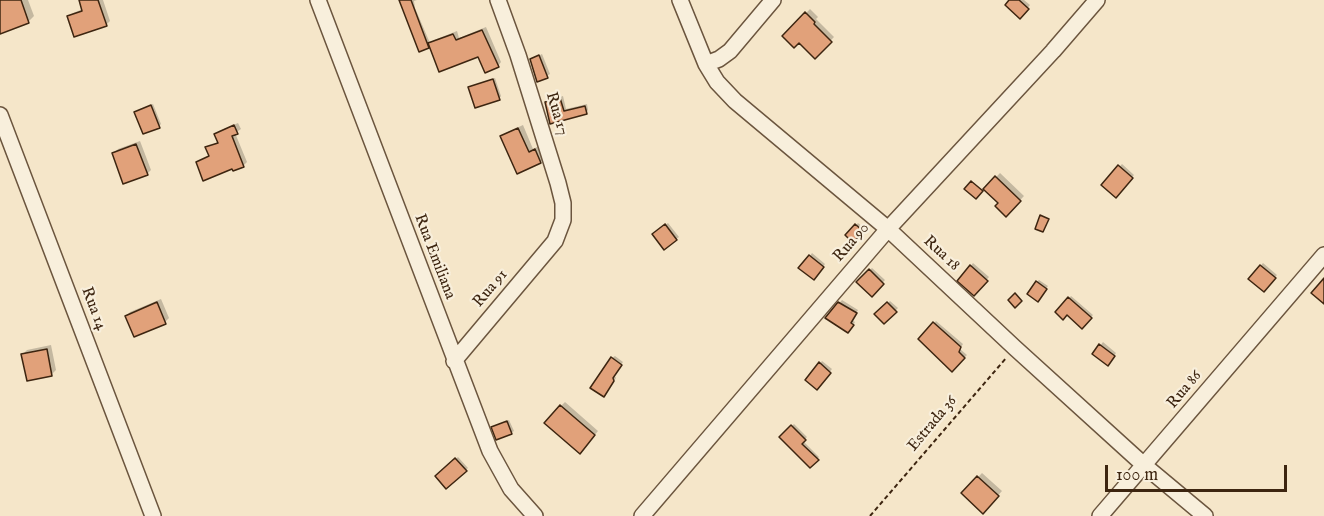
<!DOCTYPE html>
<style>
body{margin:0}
#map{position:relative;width:1324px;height:516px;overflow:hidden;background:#f5e6c9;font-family:"IM FELL English",serif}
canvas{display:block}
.scale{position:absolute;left:1105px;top:465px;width:182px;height:27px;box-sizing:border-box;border:3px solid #3d2510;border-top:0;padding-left:8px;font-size:18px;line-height:21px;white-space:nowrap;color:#3d2510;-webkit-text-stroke:4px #f8efdc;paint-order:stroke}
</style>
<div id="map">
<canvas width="1324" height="516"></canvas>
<div class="scale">100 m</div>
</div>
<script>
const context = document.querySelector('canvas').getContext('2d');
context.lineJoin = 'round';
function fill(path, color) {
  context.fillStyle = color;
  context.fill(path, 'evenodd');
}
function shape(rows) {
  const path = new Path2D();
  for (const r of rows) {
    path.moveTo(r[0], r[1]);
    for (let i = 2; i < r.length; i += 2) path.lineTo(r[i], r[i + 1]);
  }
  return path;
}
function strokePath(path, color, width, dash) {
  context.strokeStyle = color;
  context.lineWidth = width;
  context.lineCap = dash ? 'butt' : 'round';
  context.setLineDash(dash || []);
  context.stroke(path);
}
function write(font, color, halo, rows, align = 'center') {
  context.font = font + ' "IM FELL English",serif';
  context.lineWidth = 4.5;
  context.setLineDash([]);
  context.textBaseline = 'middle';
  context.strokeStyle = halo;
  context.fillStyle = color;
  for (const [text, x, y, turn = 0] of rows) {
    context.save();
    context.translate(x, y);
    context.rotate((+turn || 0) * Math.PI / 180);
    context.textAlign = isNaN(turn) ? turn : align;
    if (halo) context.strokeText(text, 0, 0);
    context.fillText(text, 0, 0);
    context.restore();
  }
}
const shadow = shape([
 [0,0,28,0,34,16,28,22,0,32],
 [80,0,103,0,110,21,106,25,69,17,73,13,83,9],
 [401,0,417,0,414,1,415,8,430,43,434,40,457,31,459,38,486,27,501,62,498,66,479,55,430,44,428,47],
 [1011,0,1024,0,1030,5,1020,17],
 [810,9,818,17,816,19,834,37,815,57,799,41,784,36],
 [542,54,550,74,538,80,531,60],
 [495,78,501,96,499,99,470,87],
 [563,96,566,109,587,104,588,110,586,113,552,122,546,102],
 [153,104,161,124,159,126,136,112],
 [238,123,241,129,235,133,247,162,243,166,234,169,197,162,210,155,207,148,219,141,216,134,219,131],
 [523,125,533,149,539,146,544,158,541,162,502,137,506,133],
 [140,141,151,170,147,174,114,153,118,149],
 [1122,164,1134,175,1116,196,1103,184],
 [1000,173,1024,196,1006,215,1000,203,985,189],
 [668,223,679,237,664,248,656,232],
 [858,223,864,228,853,241,847,235],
 [812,253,825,264,816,276,810,256],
 [973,263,989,277,974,294,960,281],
 [1263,263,1277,275,1264,290,1250,278],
 [872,268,885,280,872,294,858,282],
 [1039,280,1048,286,1040,297,1037,282],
 [1071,296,1093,315,1082,327,1067,314,1057,312],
 [161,299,169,318,165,322,135,335,126,316,130,312],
 [842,300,858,310,852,320,855,322,851,329,827,318],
 [890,301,898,308,884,322,877,314],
 [936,321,963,344,960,349,967,355,952,370,920,339],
 [1103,342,1116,353,1110,362,1094,354],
 [51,345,56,370,52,374,23,354,27,350],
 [615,356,623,362,614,375,616,378,606,393,612,358],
 [822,361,832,369,817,388,807,380],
 [565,402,598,431,584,448,561,406],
 [509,420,514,431,511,433,493,427],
 [794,424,807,437,803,441,819,457,810,466,781,437],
 [458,457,468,468,446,487,437,476],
 [982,473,1002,491,983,512,963,493]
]);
const building = shape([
 [0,0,21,0,29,23,0,34,0,0],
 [79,0,98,0,107,26,74,37,67,16,82,11,79,0],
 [399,0,411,0,429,48,419,52,399,0],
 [1009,0,1019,0,1029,9,1020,19,1005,5,1009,0],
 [805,12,815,22,814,24,832,42,815,59,799,43,794,48,782,36,805,12],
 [482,30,499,67,485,73,478,57,439,72,428,43,453,34,456,40,482,30],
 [539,55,548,78,537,82,530,59,539,55],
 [493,79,500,100,475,108,468,87,493,79],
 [560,98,564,111,585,106,587,114,550,124,545,102,560,98],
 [151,105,160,128,143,134,134,112,151,105],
 [234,125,238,134,232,136,244,167,233,171,232,169,203,181,196,162,209,156,205,147,218,143,214,134,234,125],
 [518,128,529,152,535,149,541,163,517,174,500,136,518,128],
 [136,144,148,175,123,184,112,153,136,144],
 [1118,165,1133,178,1116,198,1101,185,1118,165],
 [995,176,1021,201,1006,217,995,206,998,203,983,189,995,176],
 [971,181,983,191,976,199,964,189,971,181],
 [1040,215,1049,219,1043,232,1035,229,1040,215],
 [665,224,677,240,664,250,652,234,665,224],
 [855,224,863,231,853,243,845,235,855,224],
 [809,255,824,267,814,280,798,268,809,255],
 [970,265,988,281,974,296,957,281,970,265],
 [1260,265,1276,278,1264,292,1248,279,1260,265],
 [869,269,884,284,872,297,856,282,869,269],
 [1324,278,1324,304,1311,293,1324,278],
 [1036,281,1047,289,1038,302,1027,294,1036,281],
 [1015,293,1022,301,1015,308,1008,300,1015,293],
 [1068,297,1092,318,1082,329,1067,315,1063,320,1055,312,1068,297],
 [157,302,166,324,134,337,125,316,157,302],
 [838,302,857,313,851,323,854,325,848,333,825,318,838,302],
 [887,302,897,312,884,324,874,314,887,302],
 [933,322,961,347,959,352,965,358,952,372,918,339,933,322],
 [1099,344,1115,356,1108,366,1092,354,1099,344],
 [47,349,52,376,27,381,21,354,47,349],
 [611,357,622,365,613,378,614,381,604,397,590,388,611,357],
 [819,362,831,373,817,390,805,380,819,362],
 [560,405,595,435,580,454,544,423,560,405],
 [507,421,512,434,496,440,491,427,507,421],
 [791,425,806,440,802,444,819,460,810,468,779,437,791,425],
 [455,458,467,471,446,489,435,476,455,458],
 [977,476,999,496,983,514,961,493,977,476]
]);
const path = shape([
 [870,516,1007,357]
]);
const minor = shape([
 [318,0,490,451,511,489,535,516],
 [680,0,706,64,717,82,735,101,888,229,1015,348,1145,466,1205,516],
 [706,64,719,59,730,51,773,0],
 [0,115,153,516],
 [454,361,555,241,563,220,563,203,558,183,518,55,498,0],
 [642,516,888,229,1053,51,1097,0],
 [1100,516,1324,255]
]);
const streetNames = [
 ["Rua 17",556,114,73],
 ["Rua 90",852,243,-49],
 ["Rua 18",941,254,43],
 ["Rua Emiliana",434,257,69],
 ["Rua 91",491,289,-50],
 ["Rua 14",93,309,69],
 ["Rua 86",1185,390,-50],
 ["Estrada 36",933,424,-50]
];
fill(shadow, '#0003');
fill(building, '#e1a17a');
strokePath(building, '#3d2510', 1.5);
strokePath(minor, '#6b553e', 18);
strokePath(path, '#3d2510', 2, [4.5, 3]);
strokePath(minor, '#f8efdc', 15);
write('16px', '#3d2510', '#f8efdc', streetNames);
</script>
